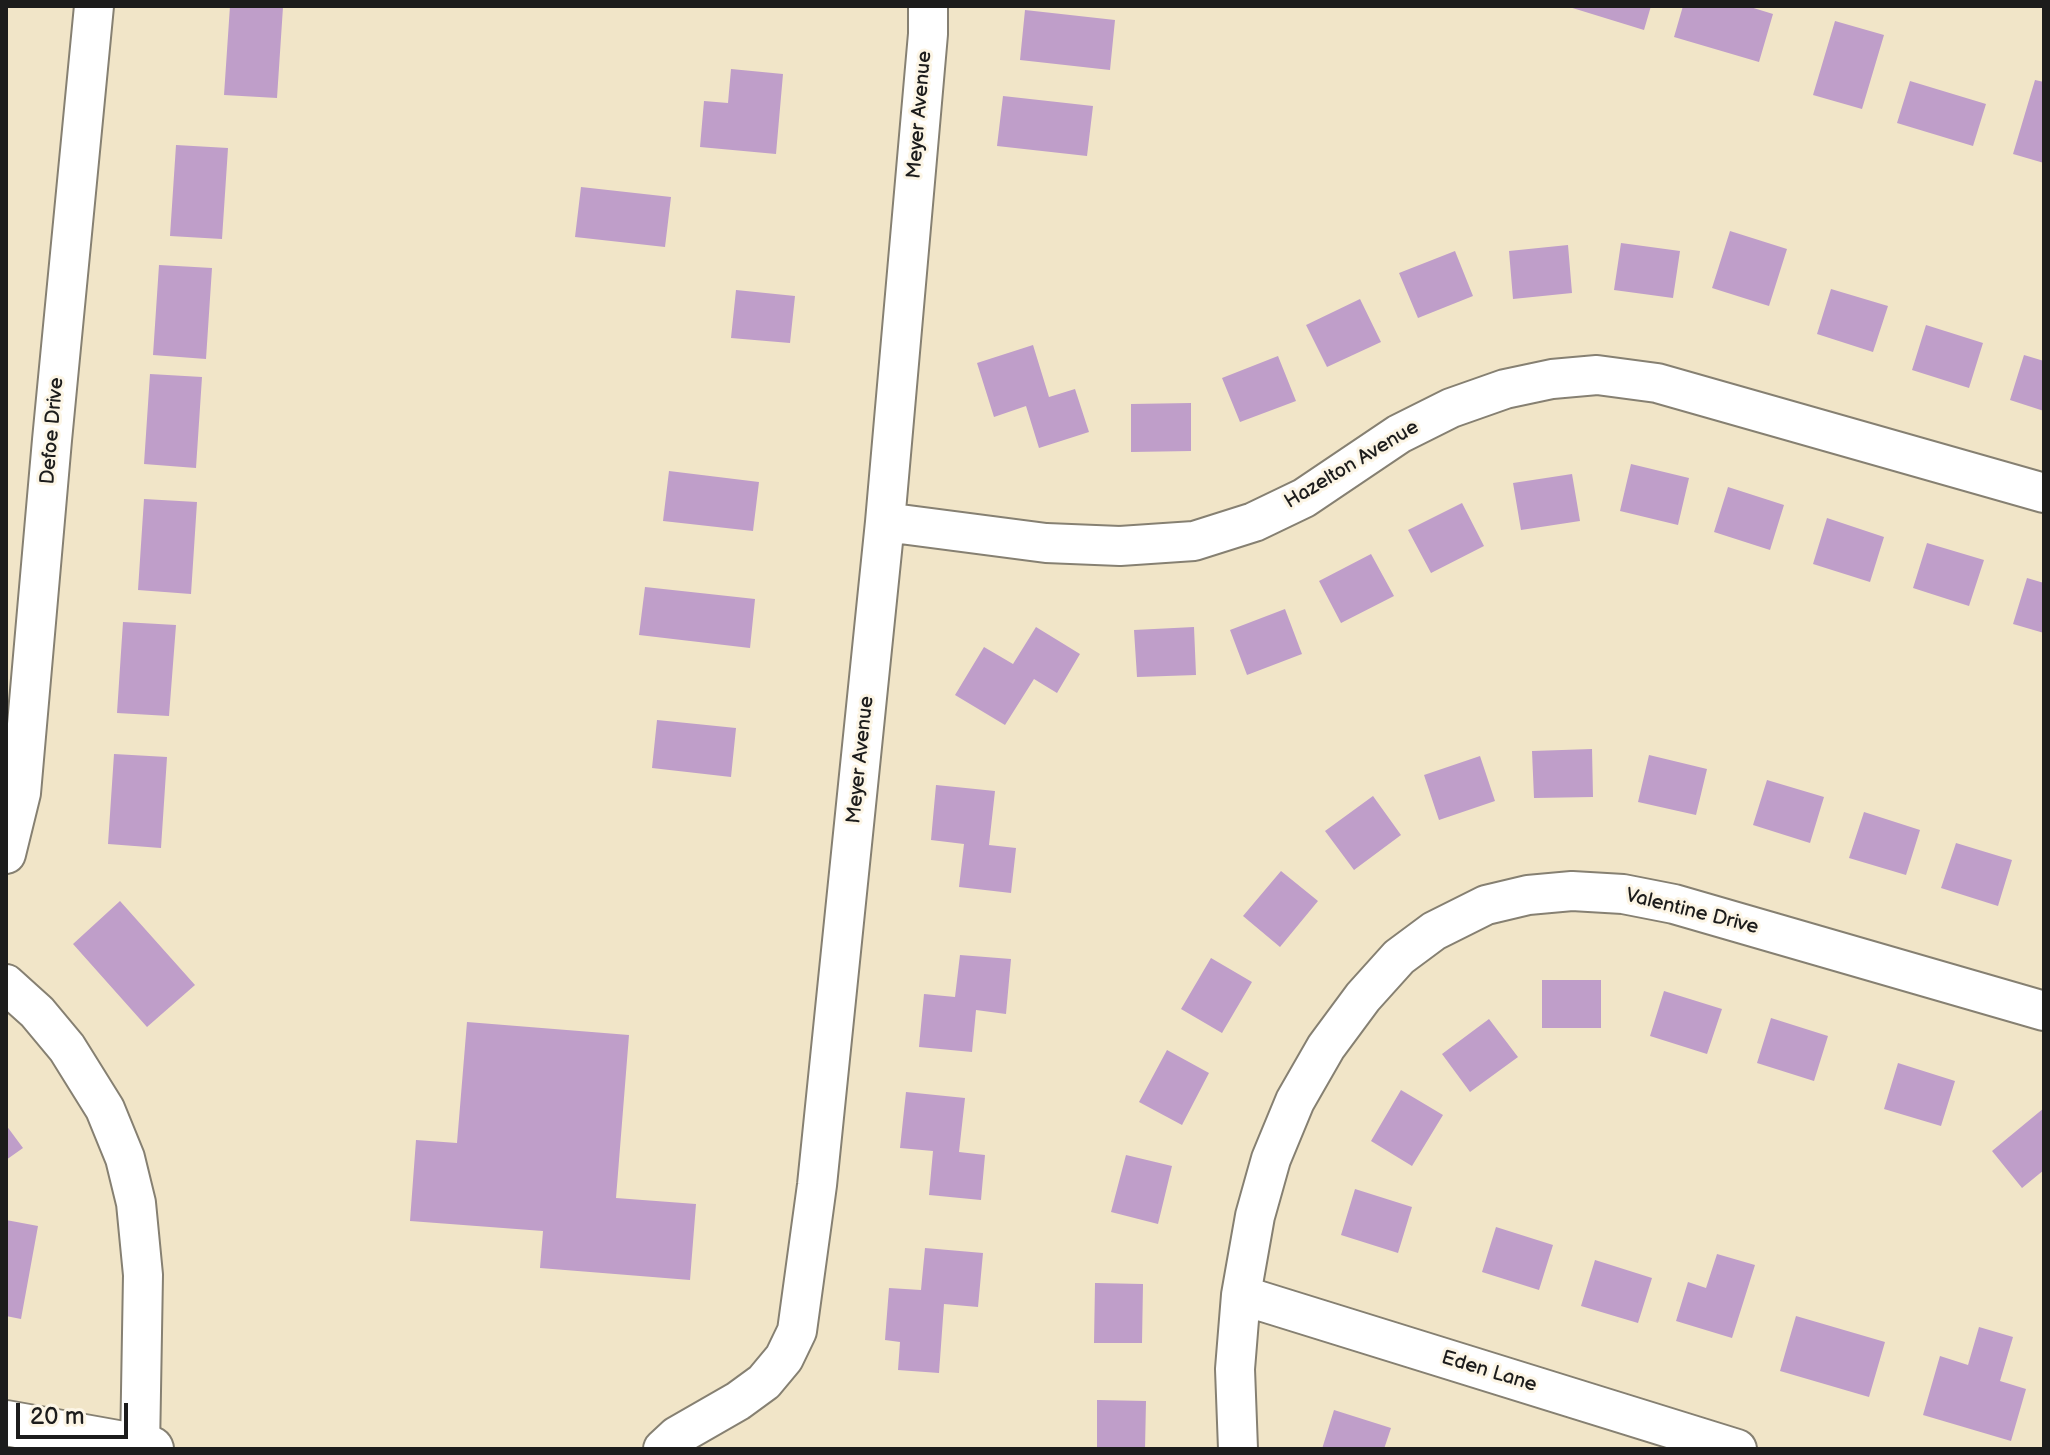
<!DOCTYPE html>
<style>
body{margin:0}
#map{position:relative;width:2050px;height:1455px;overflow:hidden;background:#f1e5c8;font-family:"Balsamiq Sans",sans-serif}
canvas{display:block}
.frame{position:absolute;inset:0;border:8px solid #1c1c1c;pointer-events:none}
.scale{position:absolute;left:16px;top:1403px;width:112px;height:36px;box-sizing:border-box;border:4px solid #1c1c1c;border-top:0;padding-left:10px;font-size:24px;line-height:28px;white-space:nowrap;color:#1c1c1c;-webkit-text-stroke:6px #fcf5e5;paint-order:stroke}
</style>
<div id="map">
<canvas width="2050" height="1455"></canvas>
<div class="frame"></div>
<div class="scale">20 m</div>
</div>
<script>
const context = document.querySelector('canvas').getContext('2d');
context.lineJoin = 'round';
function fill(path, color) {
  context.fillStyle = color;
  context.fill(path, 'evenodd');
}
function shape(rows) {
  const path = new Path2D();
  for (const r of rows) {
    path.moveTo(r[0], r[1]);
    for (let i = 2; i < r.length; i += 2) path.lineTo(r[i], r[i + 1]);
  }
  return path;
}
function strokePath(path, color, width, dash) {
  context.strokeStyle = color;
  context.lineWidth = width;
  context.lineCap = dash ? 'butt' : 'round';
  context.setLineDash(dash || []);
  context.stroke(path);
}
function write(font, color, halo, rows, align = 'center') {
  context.font = font + ' "Balsamiq Sans",sans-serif';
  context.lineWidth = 6;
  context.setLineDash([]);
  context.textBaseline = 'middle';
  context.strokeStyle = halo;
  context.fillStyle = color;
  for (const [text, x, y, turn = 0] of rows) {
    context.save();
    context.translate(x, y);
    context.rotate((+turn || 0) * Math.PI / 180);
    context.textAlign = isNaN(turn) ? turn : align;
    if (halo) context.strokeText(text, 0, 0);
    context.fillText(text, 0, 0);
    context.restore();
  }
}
const building = shape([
 [230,6,283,7,277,98,224,95],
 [1566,6,1651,6,1644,30],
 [1683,6,1747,6,1773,14,1759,62,1674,37],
 [1025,10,1115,20,1110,70,1020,60],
 [1835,21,1884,35,1862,109,1813,95],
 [731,69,783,74,776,154,700,147,704,101,728,103],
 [2035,80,2044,82,2044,163,2013,154],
 [1910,81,1986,104,1973,146,1897,123],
 [1003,96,1093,106,1087,156,997,146],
 [176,145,228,148,222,239,170,236],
 [581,187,671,197,665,247,575,237],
 [1730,231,1787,249,1769,306,1712,288],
 [1621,243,1680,251,1673,298,1614,290],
 [1568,245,1572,293,1513,299,1509,251],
 [1455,251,1473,296,1418,318,1399,273],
 [159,265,212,268,206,359,153,355],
 [1831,289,1888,306,1873,352,1817,334],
 [736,290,795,296,790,343,731,338],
 [1360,299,1381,342,1327,367,1306,325],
 [1926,325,1983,343,1969,388,1912,370],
 [1033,345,1049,397,1075,389,1089,432,1039,448,1026,406,994,417,977,363],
 [2024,355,2044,361,2044,411,2010,400],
 [1278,356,1296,401,1240,422,1222,378],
 [150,374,202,377,196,468,144,464],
 [1191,403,1191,451,1131,452,1131,404],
 [1631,464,1689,478,1678,525,1620,511],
 [669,471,759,482,753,531,663,521],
 [1572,474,1580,521,1521,530,1513,483],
 [1728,487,1784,505,1770,550,1714,532],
 [144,499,197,502,191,594,138,590],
 [1462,503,1484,546,1431,573,1408,530],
 [1827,518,1884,537,1870,582,1813,564],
 [1927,543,1984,560,1969,606,1913,588],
 [1371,554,1394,596,1341,623,1319,581],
 [2027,578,2044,583,2044,633,2013,624],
 [645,587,755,599,750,648,639,635],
 [1285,609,1302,654,1247,675,1230,630],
 [123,622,176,625,169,716,117,713],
 [1036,627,1080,654,1057,693,1034,679,1005,725,955,695,984,647,1013,664],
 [1194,627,1196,675,1137,677,1134,630],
 [657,720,736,728,731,777,652,768],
 [1592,749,1593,797,1534,798,1532,751],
 [114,754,167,757,161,848,108,844],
 [1649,755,1707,769,1696,815,1638,802],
 [1480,756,1495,801,1439,820,1424,775],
 [1767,780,1824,797,1810,843,1753,825],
 [936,785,995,791,989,845,1016,848,1011,893,959,887,964,844,931,840],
 [1373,796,1401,835,1354,870,1325,831],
 [1864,812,1920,830,1906,875,1849,858],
 [1956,843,2012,860,1998,906,1941,888],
 [1281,871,1318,901,1280,947,1243,916],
 [120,901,195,985,147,1027,73,944],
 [960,955,1011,959,1006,1014,976,1010,972,1052,919,1047,924,994,955,997],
 [1211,958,1252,982,1222,1033,1181,1009],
 [1542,980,1601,980,1601,1028,1542,1028],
 [1664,991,1722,1009,1707,1054,1650,1036],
 [1771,1018,1828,1036,1814,1081,1757,1063],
 [1489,1019,1518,1057,1470,1092,1442,1054],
 [467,1022,629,1035,616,1198,696,1204,690,1280,540,1268,543,1231,410,1221,416,1140,457,1143],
 [1167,1050,1209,1073,1182,1125,1139,1102],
 [1898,1063,1955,1081,1941,1126,1884,1109],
 [1401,1090,1443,1115,1412,1166,1371,1141],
 [906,1092,965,1098,959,1152,985,1155,981,1200,929,1195,933,1151,900,1148],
 [2044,1108,2044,1170,2022,1188,1992,1151],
 [6,1125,23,1148,6,1160],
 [1126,1155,1172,1166,1158,1224,1111,1212],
 [1355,1189,1412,1207,1398,1253,1341,1235],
 [6,1220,38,1226,21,1319,6,1316],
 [1496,1227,1553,1245,1539,1290,1482,1272],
 [925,1248,983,1253,978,1307,944,1304,939,1373,898,1370,900,1342,885,1340,889,1288,921,1290],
 [1717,1254,1755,1265,1732,1338,1676,1321,1688,1282,1706,1288],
 [1595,1260,1652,1278,1638,1323,1581,1306],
 [1095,1283,1143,1284,1142,1343,1094,1343],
 [1796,1316,1885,1342,1869,1397,1780,1371],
 [1979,1327,2013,1337,2000,1381,2026,1389,2011,1441,1923,1415,1940,1356,1968,1365],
 [1097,1400,1146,1401,1145,1449,1097,1449],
 [1334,1410,1391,1428,1384,1449,1322,1449]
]);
const minor = shape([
 [885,522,1046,543,1120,546,1194,541,1254,522,1304,498,1399,434,1451,408,1505,389,1552,379,1597,375,1657,383,2044,493],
 [6,854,21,793,52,440,94,6],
 [6,984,37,1012,67,1048,105,1109,125,1158,136,1203,143,1275,140,1449],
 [1241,1295,1737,1449],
 [663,1449,677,1436,738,1401,764,1382,784,1358,797,1331,817,1185,885,522,928,34,928,6],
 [1238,1449,1235,1369,1241,1295,1255,1216,1271,1159,1295,1101,1326,1047,1363,997,1399,957,1434,931,1486,905,1528,895,1572,891,1623,894,1674,904,2044,1011]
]);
const tertiary = shape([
 [6,1423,151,1449]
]);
const streetNames = [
 ["Meyer Avenue",920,115,-85],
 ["Defoe Drive",53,431,-85],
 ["Hazelton Avenue",1352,465,-31],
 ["Meyer Avenue",861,760,-84],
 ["Valentine Drive",1692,912,14],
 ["Eden Lane",1489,1372,17]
];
fill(building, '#bf9ec9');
strokePath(minor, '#868072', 42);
strokePath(tertiary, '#868072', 48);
strokePath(minor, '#fff', 38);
strokePath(tertiary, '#fff', 44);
write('20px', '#1c1c1c', '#fcf5e5', streetNames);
</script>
